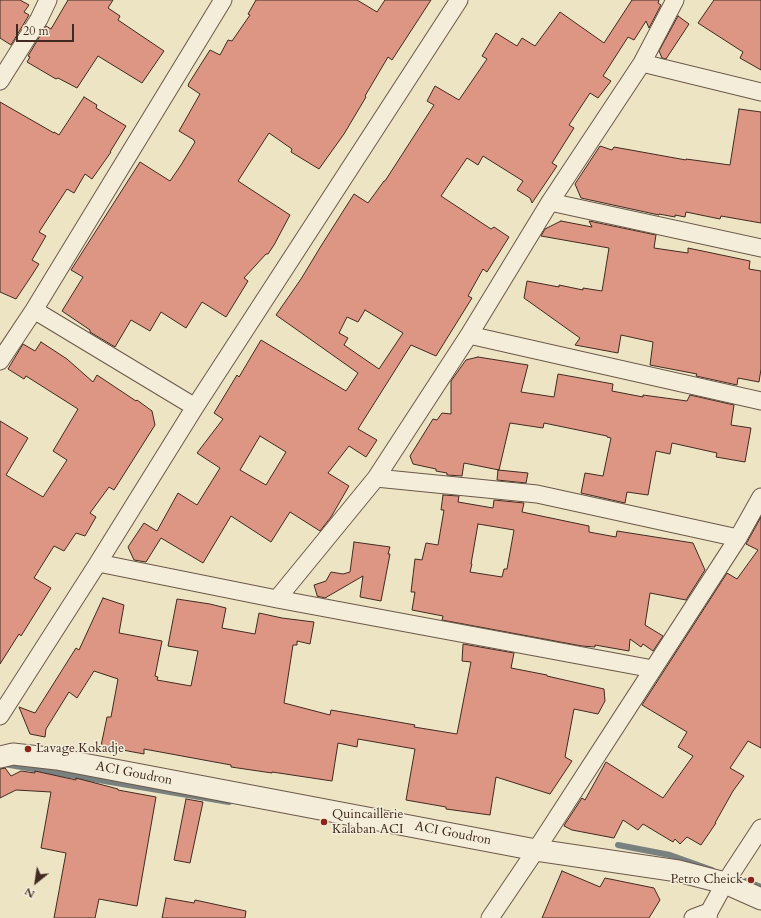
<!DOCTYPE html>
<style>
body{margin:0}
#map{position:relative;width:761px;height:918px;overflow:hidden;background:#ede4c4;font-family:Cardo,serif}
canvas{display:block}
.north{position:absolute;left:16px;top:862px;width:40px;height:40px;-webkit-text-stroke:3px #f3edd9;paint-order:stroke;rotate:210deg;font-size:11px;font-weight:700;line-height:16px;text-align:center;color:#412a21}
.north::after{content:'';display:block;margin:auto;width:14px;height:18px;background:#412a21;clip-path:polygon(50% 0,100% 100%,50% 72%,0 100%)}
.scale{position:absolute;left:16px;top:24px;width:58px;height:18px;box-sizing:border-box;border:2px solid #412a21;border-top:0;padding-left:5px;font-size:12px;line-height:14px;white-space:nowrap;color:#412a21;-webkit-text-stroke:3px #f3edd9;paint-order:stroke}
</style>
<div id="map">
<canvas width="761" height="918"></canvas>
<div class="north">N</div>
<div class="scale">20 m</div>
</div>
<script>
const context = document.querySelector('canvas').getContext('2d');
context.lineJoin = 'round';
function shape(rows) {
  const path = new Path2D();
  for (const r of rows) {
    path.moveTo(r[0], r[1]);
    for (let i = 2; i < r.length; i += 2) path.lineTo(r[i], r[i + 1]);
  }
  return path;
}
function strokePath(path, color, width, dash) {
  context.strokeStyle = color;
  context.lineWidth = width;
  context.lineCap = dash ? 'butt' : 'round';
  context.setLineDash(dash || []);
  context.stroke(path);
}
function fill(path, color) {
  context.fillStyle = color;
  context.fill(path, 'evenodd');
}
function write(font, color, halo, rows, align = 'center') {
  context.font = font + ' Cardo,serif';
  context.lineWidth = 3;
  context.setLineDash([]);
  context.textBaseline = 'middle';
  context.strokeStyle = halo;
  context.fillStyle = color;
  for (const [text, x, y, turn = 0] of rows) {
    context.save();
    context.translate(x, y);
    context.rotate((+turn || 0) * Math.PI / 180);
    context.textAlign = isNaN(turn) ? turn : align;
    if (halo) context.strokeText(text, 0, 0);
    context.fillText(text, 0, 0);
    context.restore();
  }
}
const stream = shape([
 [4,764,229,802],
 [618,845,670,855,712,870],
 [746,881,761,887]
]);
const building = shape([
 [0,0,20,0,29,5,24,12,29,15,11,45,0,38,0,0],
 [68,0,113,0,108,8,120,16,118,20,164,51,142,83,98,56,77,88,58,78,56,79,27,62,30,57,28,56,46,26,51,29,68,0],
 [256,0,357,0,377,12,385,0,431,0,392,60,388,57,365,96,366,97,344,134,319,169,291,152,292,149,269,133,238,181,290,215,274,245,268,254,266,254,244,278,248,281,226,317,202,302,186,328,161,312,150,331,131,320,115,347,90,332,90,330,62,311,83,277,71,270,140,162,170,181,181,165,195,142,194,141,194,140,179,131,200,94,188,86,189,83,210,50,220,55,228,40,232,41,250,15,248,14,256,0],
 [632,0,659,0,658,3,661,5,649,28,646,21,634,40,628,37,603,76,611,81,598,98,590,93,569,125,574,128,552,163,557,166,532,203,530,198,517,190,523,181,483,156,478,165,467,158,441,196,491,229,494,227,509,237,487,272,483,269,468,296,472,298,436,356,411,345,358,429,377,440,366,457,349,446,328,473,349,486,331,517,320,531,290,512,271,542,231,516,203,563,161,538,146,562,134,560,128,547,144,523,157,531,178,493,197,505,220,468,197,453,223,419,214,413,237,375,239,377,261,340,346,391,358,373,276,315,301,279,321,246,354,194,368,203,384,181,385,181,434,105,427,101,435,86,459,100,487,59,482,56,496,33,517,46,522,38,535,46,560,12,604,43,632,0],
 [365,310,403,333,379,369,344,345,348,338,339,333,347,317,358,322,365,310],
 [260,436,286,452,266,485,240,470,260,436],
 [714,0,761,0,761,70,740,58,743,52,698,23,714,0],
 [678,16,689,24,666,59,662,58,659,51,678,16],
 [84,97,97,105,96,108,126,126,110,152,111,152,92,179,85,174,74,193,67,189,39,232,46,236,32,260,39,264,32,275,16,299,0,292,0,102,54,133,54,132,59,135,84,97],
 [739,109,761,112,761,223,721,216,720,219,686,212,685,217,675,215,675,217,659,214,659,215,581,198,575,184,600,146,612,150,614,147,686,160,686,159,730,165,739,109],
 [561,221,592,227,589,221,656,235,654,248,688,253,688,248,750,261,749,269,761,271,761,369,759,382,738,378,737,385,696,376,697,374,650,365,653,342,621,335,618,353,575,345,580,338,524,298,527,281,559,287,559,285,583,290,583,288,602,291,609,248,541,236,545,229,561,221],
 [41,342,67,359,93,382,97,375,136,401,137,400,152,411,155,425,114,490,109,487,90,513,96,517,85,536,76,533,64,551,54,546,34,578,51,588,21,636,19,634,0,664,0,421,28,438,6,475,43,497,67,460,53,451,78,409,26,376,24,379,8,369,23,344,35,351,41,342],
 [478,357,528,365,521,392,554,397,558,374,613,384,612,391,643,397,643,395,687,401,690,395,734,405,731,425,751,428,745,462,716,457,717,453,672,443,670,454,656,451,648,495,627,492,625,503,581,493,585,473,603,476,611,438,607,437,607,436,544,423,543,428,510,423,499,470,464,463,462,476,447,475,447,473,436,471,436,469,413,464,410,456,433,419,437,420,442,413,451,414,451,381,466,360,478,357],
 [498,470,528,473,526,483,497,480,498,470],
 [443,495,459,496,458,502,493,508,494,500,524,503,522,512,589,526,589,532,616,537,617,531,693,543,705,570,686,600,650,593,645,625,663,636,653,651,643,644,641,647,630,639,629,651,595,645,595,647,582,646,442,620,443,616,412,610,415,592,411,592,415,559,422,560,426,543,438,545,444,510,441,510,443,495],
 [478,524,514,530,507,569,504,569,502,577,470,572,472,564,471,564,478,524],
 [761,517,761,748,748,741,730,768,744,776,733,791,715,823,716,823,701,845,687,837,680,844,675,839,673,842,643,824,638,830,623,820,614,838,572,830,564,826,565,824,582,798,585,800,606,762,663,798,693,756,678,747,687,732,642,705,727,573,737,579,758,550,746,544,761,517],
 [354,542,390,547,388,554,390,554,381,601,360,597,363,576,325,598,317,596,317,595,314,585,326,581,331,572,343,574,350,572,354,542],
 [103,598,124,605,119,633,162,641,155,676,158,677,157,680,191,686,198,651,168,646,177,599,210,604,226,608,222,628,255,634,259,613,282,618,314,622,310,644,297,641,297,645,293,645,284,703,330,715,331,710,415,725,414,727,457,734,471,662,462,661,463,644,514,653,511,668,547,675,547,676,604,689,605,701,598,714,574,709,565,757,572,761,550,794,496,777,490,815,446,809,446,807,406,800,415,749,358,739,357,747,338,743,332,781,272,772,272,773,231,767,231,765,144,749,144,754,101,746,107,717,111,717,118,679,94,671,77,698,69,692,46,729,45,737,30,734,19,707,35,713,76,648,79,650,103,598],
 [5,768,11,776,21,771,35,773,35,771,76,780,76,778,118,789,118,790,156,797,137,906,99,899,95,918,54,918,66,853,41,848,51,792,16,790,0,798,0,769,5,768],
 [186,799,203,802,190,863,174,860,186,799],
 [562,871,600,887,605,878,654,888,660,900,649,918,542,918,562,871],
 [166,898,194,903,195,900,246,911,245,918,162,918,166,898]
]);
const minor = shape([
 [459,0,195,407,98,563,277,599,653,669],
 [642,63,675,0],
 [0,81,39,19,48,0],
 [550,202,761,248],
 [34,310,195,407],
 [469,335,761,401],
 [0,361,34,310,223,0],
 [376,478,537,494,738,538],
 [277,599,376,478,469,335,550,202,642,63,761,92],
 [0,716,98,563],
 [490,918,536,850,738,538,761,497],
 [693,918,709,912],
 [708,918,709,912,725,883,761,828]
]);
const tertiary = shape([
 [0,757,13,754,57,759,536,850,678,871,725,883,761,899]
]);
const markers = [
 [28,749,4,"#8f2418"],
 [324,822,4,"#8f2418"],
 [751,880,4,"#8f2418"]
];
const poiNames = [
 ["Lavage Kokadje",36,749],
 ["Quincaillerie",332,815],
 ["Kalaban ACI",332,830],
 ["Petro Cheick",743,880,"right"]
];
const streetNames = [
 ["ACI Goudron",134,774,11],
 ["ACI Goudron",453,834,11]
];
strokePath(stream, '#798180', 6);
fill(building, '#dc9683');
strokePath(building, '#412a21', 1);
strokePath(minor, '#6c584a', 19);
strokePath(tertiary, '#6c584a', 23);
strokePath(minor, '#f3edd9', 17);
strokePath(tertiary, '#f3edd9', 21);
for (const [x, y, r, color] of markers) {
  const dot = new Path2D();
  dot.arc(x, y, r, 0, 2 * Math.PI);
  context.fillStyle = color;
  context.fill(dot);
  strokePath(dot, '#f3edd9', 1.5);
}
write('13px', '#412a21', '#f3edd9', poiNames, 'left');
write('13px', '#412a21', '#f3edd9', streetNames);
</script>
